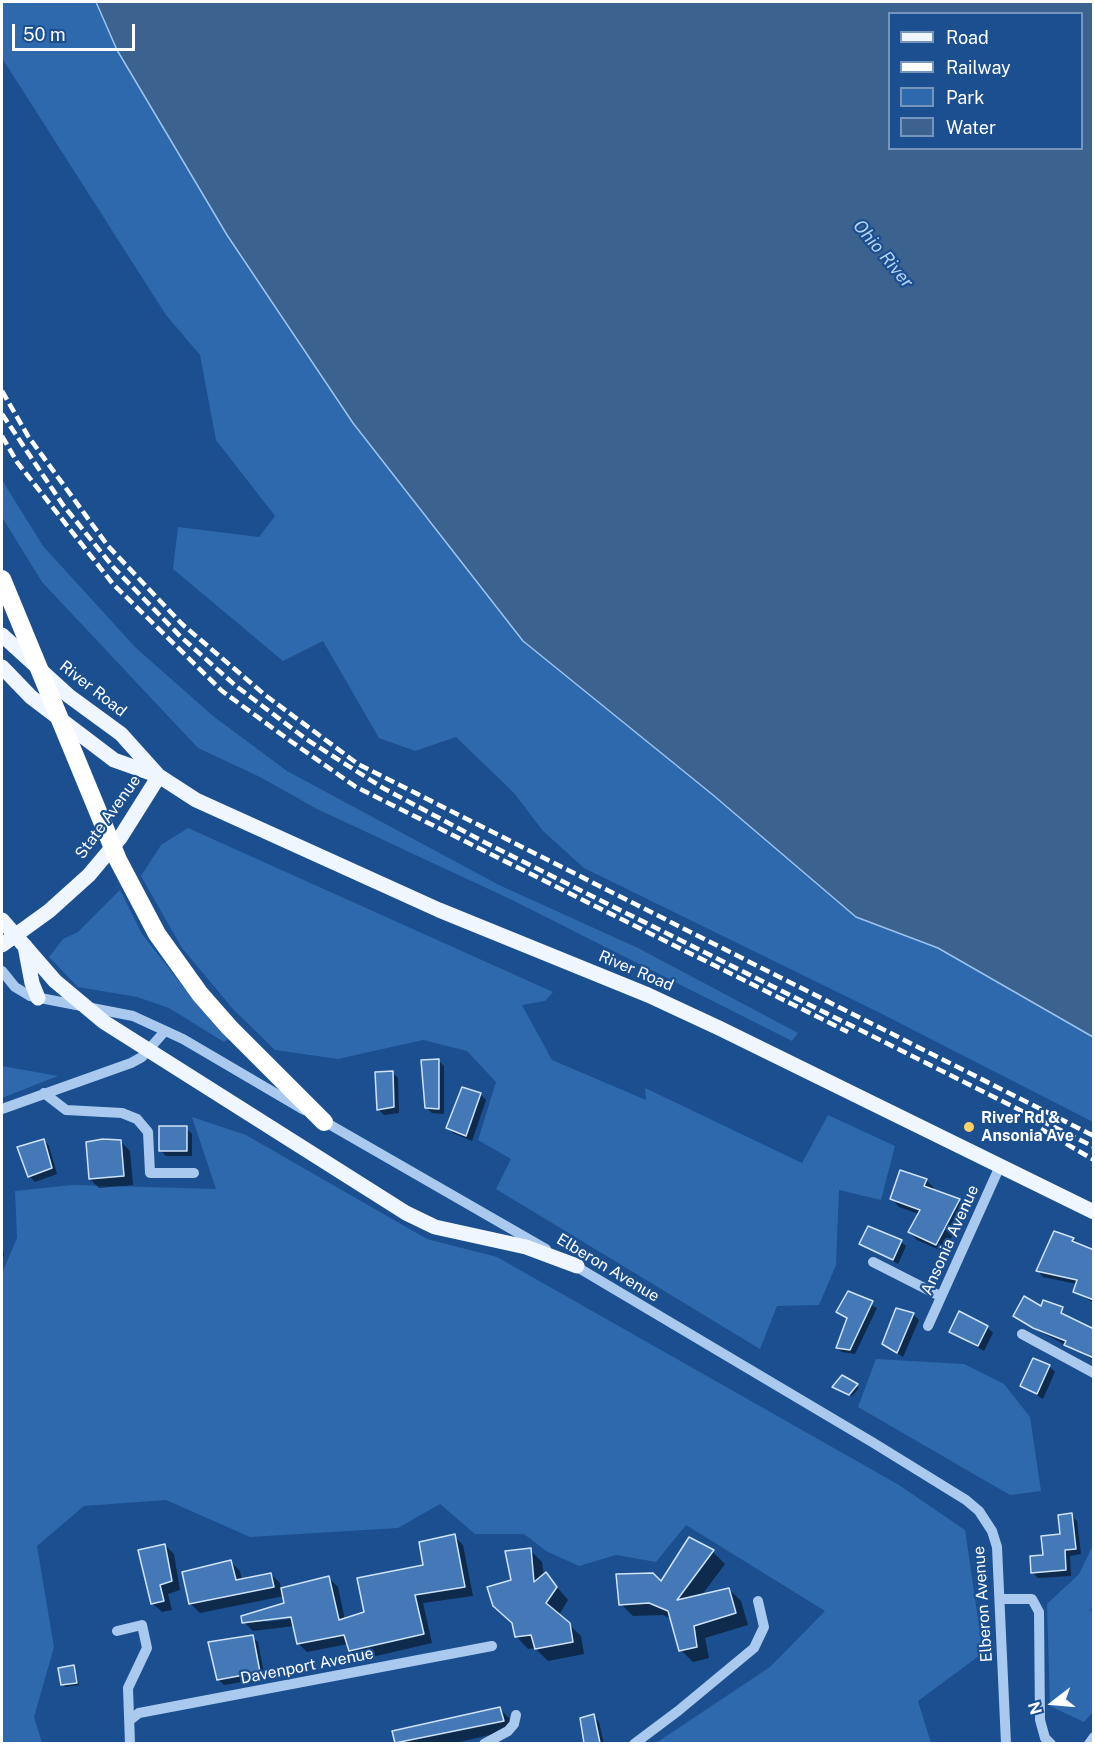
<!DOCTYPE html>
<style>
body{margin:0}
#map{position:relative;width:1095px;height:1745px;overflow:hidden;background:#1b4f8f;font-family:"Public Sans",sans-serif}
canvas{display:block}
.frame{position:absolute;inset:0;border:3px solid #fff;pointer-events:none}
.legend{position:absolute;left:888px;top:12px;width:195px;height:138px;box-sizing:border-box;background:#1b4f8f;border:2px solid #7695bc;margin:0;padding:8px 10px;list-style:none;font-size:18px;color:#fff}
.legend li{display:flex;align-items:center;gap:12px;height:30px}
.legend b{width:30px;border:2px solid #7695bc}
.north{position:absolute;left:1023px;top:1673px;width:60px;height:60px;-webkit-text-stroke:4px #1b4f8f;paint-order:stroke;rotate:254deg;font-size:16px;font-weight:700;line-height:24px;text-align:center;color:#fff}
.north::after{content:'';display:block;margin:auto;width:21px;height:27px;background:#fff;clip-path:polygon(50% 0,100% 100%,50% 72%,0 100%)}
.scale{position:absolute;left:12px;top:24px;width:123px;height:27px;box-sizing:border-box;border:3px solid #fff;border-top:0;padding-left:8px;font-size:18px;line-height:21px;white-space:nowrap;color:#fff;-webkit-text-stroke:4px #1b4f8f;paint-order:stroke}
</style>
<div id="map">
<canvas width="1095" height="1745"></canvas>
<div class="frame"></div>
<ul class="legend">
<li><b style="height:8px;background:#f0f6ff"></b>Road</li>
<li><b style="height:8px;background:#fff"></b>Railway</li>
<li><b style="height:16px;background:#2e69ad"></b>Park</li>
<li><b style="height:16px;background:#3c6290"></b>Water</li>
</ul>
<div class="north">N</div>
<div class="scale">50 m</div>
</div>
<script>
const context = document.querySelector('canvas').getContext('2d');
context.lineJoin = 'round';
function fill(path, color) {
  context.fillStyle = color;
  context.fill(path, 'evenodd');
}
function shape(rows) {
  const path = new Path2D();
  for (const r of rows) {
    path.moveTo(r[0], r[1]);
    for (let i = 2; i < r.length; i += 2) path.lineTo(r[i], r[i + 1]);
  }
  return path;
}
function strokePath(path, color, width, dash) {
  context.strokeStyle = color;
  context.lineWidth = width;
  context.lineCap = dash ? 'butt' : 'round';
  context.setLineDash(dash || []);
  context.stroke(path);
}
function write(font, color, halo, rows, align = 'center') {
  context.font = font + ' "Public Sans",sans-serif';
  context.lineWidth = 4.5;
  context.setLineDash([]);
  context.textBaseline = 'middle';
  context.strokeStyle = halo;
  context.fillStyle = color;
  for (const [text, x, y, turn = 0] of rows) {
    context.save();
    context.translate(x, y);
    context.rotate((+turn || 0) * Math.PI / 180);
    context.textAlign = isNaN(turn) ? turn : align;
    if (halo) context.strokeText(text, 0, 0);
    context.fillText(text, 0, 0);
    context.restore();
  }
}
const green = shape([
 [2,2,96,2,117,50,713,795,856,917,938,948,1093,1037,1093,1122,880,1013,584,868,543,831,514,793,456,737,415,751,379,738,323,641,283,661,173,569,178,527,259,537,275,516,216,440,200,355,166,315,2,58],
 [2,480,43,546,136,648,213,716,287,771,499,885,638,948,798,1033,792,1041,512,900,317,809,260,777,198,748,42,582,2,517],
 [188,828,553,992,545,1001,522,1005,552,1060,646,1100,645,1088,802,1163,828,1115,895,1146,881,1200,839,1190,836,1265,819,1305,777,1306,760,1349,496,1189,511,1159,478,1140,496,1082,467,1051,423,1040,338,1059,275,1050,233,1009,182,948,141,876,161,845],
 [120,890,142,934,195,1002,230,1037,224,1042,169,1008,137,997,78,987,49,957,63,939,78,932],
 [2,1066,58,1076,2,1098],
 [192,1117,246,1135,427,1239,497,1257,899,1485,965,1530,983,1653,918,1701,931,1743,656,1743,770,1667,825,1611,686,1525,656,1562,616,1555,579,1566,546,1551,524,1534,475,1534,440,1504,398,1528,250,1537,166,1500,84,1506,37,1546,54,1647,34,1717,42,1743,2,1743,2,1273,17,1238,15,1191,72,1185,216,1189],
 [876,1359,964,1364,1004,1384,1030,1417,1041,1491,1010,1495,858,1407],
 [1093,1545,1093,1605,1090,1610,1094,1614,1093,1712,1084,1722,1050,1706,1047,1604,1079,1574]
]);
const water = shape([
 [96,2,1093,2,1093,1037,938,948,856,917,713,795,523,641,353,423,227,235,117,50,96,2],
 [890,14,1082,14,1082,148,890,148,890,14]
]);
const shadow = shape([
 [438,1060,444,1066,444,1114,432,1113,426,1107],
 [392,1072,398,1078,399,1113,384,1115,378,1109],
 [480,1094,486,1100,472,1141,453,1133,448,1128],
 [186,1128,192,1134,192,1156,166,1156,160,1150],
 [44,1140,49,1146,57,1174,35,1182,29,1176],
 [121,1142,130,1151,133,1185,99,1188,90,1179],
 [926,1180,934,1188,933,1191,959,1201,967,1208,944,1252,917,1240,909,1232,919,1214,899,1207,892,1199],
 [869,1228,901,1242,906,1246,898,1264,861,1243],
 [1073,1239,1094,1253,1094,1303,1074,1291,1077,1284,1043,1277,1038,1271],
 [2,1243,4,1256,2,1257],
 [848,1293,877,1308,855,1354,842,1352,837,1348,848,1319,838,1312],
 [1025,1298,1094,1331,1094,1360,1020,1321,1015,1315],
 [897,1310,914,1315,919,1320,903,1357,883,1344],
 [987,1327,993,1333,984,1351,951,1332],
 [1049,1366,1055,1372,1043,1399,1022,1386],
 [857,1386,859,1388,852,1396,837,1389],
 [1071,1515,1077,1521,1081,1554,1070,1556,1071,1576,1038,1578,1032,1572,1062,1535],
 [454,1536,463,1545,473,1596,423,1603,432,1643,359,1660,350,1651,348,1644,307,1652,298,1643,294,1626,253,1631,244,1622,286,1604,284,1596,200,1613,191,1604,184,1573,231,1562,240,1571,242,1581,271,1574,280,1583,281,1589,329,1578,338,1587,345,1620,366,1614,425,1566],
 [298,1615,299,1618,264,1622,271,1618],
 [165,1545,174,1554,180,1590,168,1594,172,1610,162,1612,152,1603],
 [530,1550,542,1562,544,1576,546,1574,568,1600,559,1615,581,1636,584,1654,548,1661,535,1648,528,1649,516,1636,513,1581],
 [713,1552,725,1564,701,1596,729,1589,741,1601,748,1625,705,1638,709,1658,693,1662,681,1650,672,1619,663,1615,633,1616,621,1604],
 [252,1637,258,1642,265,1678,224,1685,218,1679],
 [74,1666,79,1685,65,1687,63,1684],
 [500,1709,509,1718,512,1730,450,1744,396,1744,394,1732],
 [593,1716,599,1722,604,1744,585,1744,581,1719]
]);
const building = shape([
 [439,1059,439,1109,425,1108,421,1060,439,1059],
 [393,1071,394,1107,377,1110,375,1072,393,1071],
 [462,1087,481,1093,466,1136,446,1128,462,1087],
 [159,1126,187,1126,187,1151,159,1151,159,1126],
 [44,1139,52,1168,28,1177,17,1147,44,1139],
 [103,1139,121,1140,124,1176,89,1179,86,1142,103,1139],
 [900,1170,927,1179,924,1186,960,1199,936,1245,908,1232,920,1210,890,1199,900,1170],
 [868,1226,902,1240,893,1260,859,1244,868,1226],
 [1054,1231,1074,1238,1072,1241,1094,1250,1094,1300,1073,1292,1077,1280,1036,1271,1054,1231],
 [848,1291,873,1301,850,1350,836,1348,847,1318,836,1312,848,1291],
 [1024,1296,1041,1306,1043,1300,1063,1307,1061,1313,1094,1329,1094,1358,1064,1345,1066,1341,1033,1328,1013,1316,1024,1296],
 [896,1308,914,1313,897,1353,882,1344,896,1308],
 [959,1311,988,1326,978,1346,949,1332,959,1311],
 [1033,1358,1050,1365,1037,1394,1020,1386,1033,1358],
 [842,1375,858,1384,849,1395,832,1387,842,1375],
 [1072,1513,1076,1549,1065,1550,1066,1570,1031,1573,1030,1556,1043,1555,1041,1536,1060,1534,1058,1515,1072,1513],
 [455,1534,465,1587,415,1595,424,1634,349,1651,344,1635,297,1644,291,1617,242,1623,241,1616,284,1603,281,1588,329,1576,339,1620,364,1612,357,1578,423,1565,419,1542,455,1534],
 [689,1537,714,1550,677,1600,729,1588,736,1613,694,1626,697,1647,679,1651,668,1611,649,1603,619,1605,616,1574,653,1573,661,1581,689,1537],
 [165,1544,172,1581,160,1585,164,1601,151,1604,138,1550,165,1544],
 [531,1548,534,1582,546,1572,557,1587,546,1603,570,1623,573,1642,535,1649,531,1635,515,1637,512,1623,493,1606,487,1587,511,1580,505,1551,531,1548],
 [231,1560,236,1580,271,1573,274,1587,189,1604,182,1572,231,1560],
 [253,1635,260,1672,217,1680,208,1642,253,1635],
 [74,1665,77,1683,61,1685,58,1668,74,1665],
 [500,1707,504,1721,395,1743,392,1731,500,1707],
 [594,1714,600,1743,584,1743,580,1718,594,1714]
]);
const minor = shape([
 [2,971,15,987,30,996,133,1016,183,1039,304,1110],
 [44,1093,66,1110,122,1113,137,1119,148,1132,150,1173,194,1173],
 [2,1109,131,1063,142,1057,165,1031],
 [320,1119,546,1249],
 [873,1262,940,1296],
 [572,1264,872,1442,966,1500,979,1511,992,1531,997,1547,1006,1744],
 [928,1326,1000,1166],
 [1022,1334,1094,1373],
 [1000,1599,1032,1599,1039,1612,1040,1720,1045,1738,1051,1744],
 [117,1631,142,1625,147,1648,128,1688,130,1744],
 [130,1720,139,1713,492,1646],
 [484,1744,508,1731,514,1724,516,1715],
 [634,1744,678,1711,754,1648,764,1627,758,1601],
 [1089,1744,1094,1737]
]);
const major = shape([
 [2,635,69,696,121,734,157,774],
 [2,667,31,697,114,760,159,776,196,800,439,910,648,995,719,1028,1094,1212],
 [2,920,55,981,104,1022,406,1213,435,1227,526,1247,577,1266],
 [2,945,49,911,89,875,120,838,159,776],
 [25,946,32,983,38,998]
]);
const highway = shape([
 [2,579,118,860,157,934,200,994,229,1027,324,1122]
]);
const rail = shape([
 [2,391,28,436,108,546,182,624,265,695,358,764,1094,1136],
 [2,414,63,505,114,568,181,637,236,686,306,739,383,788,486,843,1094,1147],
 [2,436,17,462,113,584,222,691,289,740,356,787,848,1032],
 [1041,1129,1094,1160]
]);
const markers = [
 [969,1127,6,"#ffd166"]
];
const streetNames = [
 ["River Road",93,689,38],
 ["State Avenue",108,817,-54],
 ["River Road",636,971,23],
 ["Ansonia Avenue",950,1240,-66],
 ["Elberon Avenue",608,1268,31],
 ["Elberon Avenue",983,1604,-94],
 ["Davenport Avenue",307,1666,-11]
];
const poiNames = [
 ["River Rd &",981,1118],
 ["Ansonia Ave",981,1136]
];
const waterNames = [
 ["Ohio River",883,254,50]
];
fill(green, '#2e69ad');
fill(water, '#3c6290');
strokePath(water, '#9cc4f0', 1.5);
fill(shadow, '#0007');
fill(building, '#4478b7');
strokePath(building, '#cfe3fa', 1.5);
strokePath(minor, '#a9c9ee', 10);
strokePath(major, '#f0f6ff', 15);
strokePath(highway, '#fff', 18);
strokePath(rail, '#fff', 4.5, [10, 4.5]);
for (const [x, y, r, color] of markers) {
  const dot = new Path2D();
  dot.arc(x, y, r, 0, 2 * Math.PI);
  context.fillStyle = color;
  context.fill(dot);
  strokePath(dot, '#1b4f8f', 2);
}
write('16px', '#fff', '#1b4f8f', streetNames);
write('bold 16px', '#fff', '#1b4f8f', poiNames, 'left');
write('italic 18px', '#b5d3f5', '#1b4f8f', waterNames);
</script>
